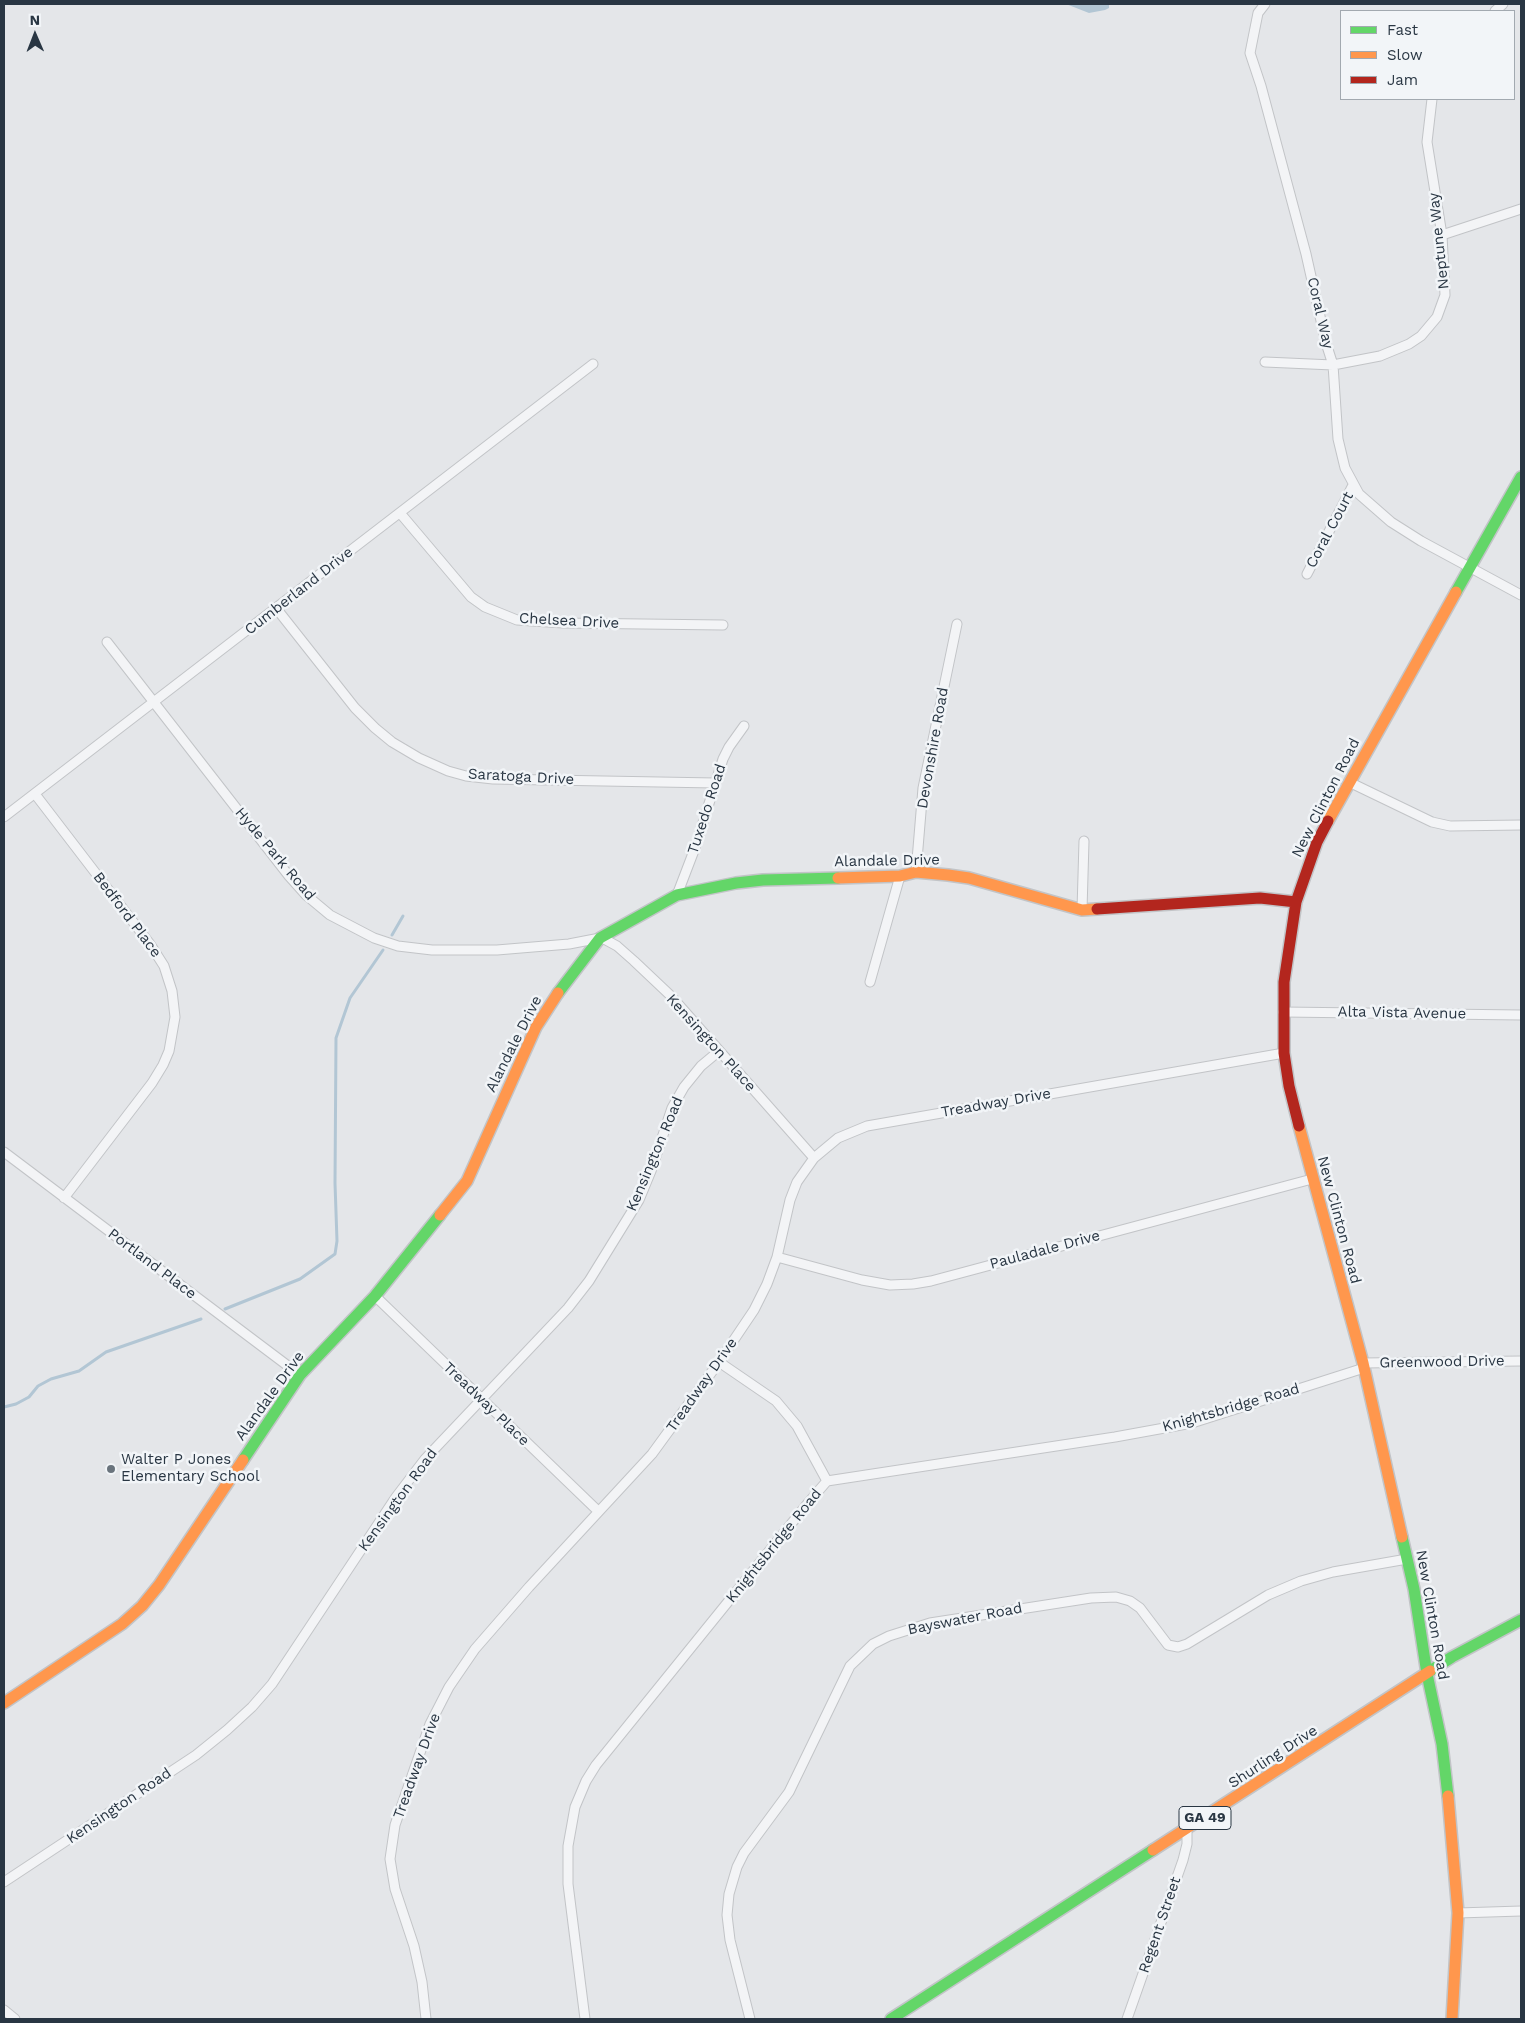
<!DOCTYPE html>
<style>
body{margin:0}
#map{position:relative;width:1525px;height:2023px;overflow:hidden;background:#e4e6e9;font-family:"Work Sans",sans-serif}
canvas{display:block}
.frame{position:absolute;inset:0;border:5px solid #293643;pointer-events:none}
.legend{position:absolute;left:1340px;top:10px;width:175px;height:90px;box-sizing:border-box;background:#f2f5f8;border:1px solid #a2a9b0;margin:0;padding:6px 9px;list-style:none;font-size:15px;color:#293643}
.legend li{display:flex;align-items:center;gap:10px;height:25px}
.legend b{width:25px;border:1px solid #a2a9b0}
.north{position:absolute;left:10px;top:10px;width:50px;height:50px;-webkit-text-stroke:4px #f2f5f8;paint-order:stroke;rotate:359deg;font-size:14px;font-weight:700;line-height:20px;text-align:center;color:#293643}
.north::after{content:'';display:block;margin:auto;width:18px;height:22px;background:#293643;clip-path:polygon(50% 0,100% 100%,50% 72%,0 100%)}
</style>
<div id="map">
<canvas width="1525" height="2023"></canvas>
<div class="frame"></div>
<ul class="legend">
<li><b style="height:6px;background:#63d668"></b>Fast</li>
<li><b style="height:6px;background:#ff974d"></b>Slow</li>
<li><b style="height:6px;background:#b3261e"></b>Jam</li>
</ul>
<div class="north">N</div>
</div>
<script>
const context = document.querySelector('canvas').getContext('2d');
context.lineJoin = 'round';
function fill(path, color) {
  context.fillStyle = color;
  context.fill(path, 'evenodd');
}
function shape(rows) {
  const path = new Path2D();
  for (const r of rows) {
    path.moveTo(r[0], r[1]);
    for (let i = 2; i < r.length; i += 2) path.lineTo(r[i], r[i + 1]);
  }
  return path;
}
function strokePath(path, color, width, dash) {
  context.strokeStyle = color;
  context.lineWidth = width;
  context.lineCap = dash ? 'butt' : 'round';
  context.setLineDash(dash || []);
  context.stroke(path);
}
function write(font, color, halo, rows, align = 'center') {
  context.font = font + ' "Work Sans",sans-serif';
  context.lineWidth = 5;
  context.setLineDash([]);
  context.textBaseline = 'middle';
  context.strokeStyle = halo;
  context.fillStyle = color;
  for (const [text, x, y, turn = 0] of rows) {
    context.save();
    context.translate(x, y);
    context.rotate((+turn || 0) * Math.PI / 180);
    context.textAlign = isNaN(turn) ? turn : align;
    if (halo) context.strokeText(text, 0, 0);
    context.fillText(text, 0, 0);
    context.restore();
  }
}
const water = shape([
 [1066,4,1109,4,1109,8,1105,10,1089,13]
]);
const stream = shape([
 [392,935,403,916],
 [225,1309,300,1279,335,1254,337,1241,335,1183,336,1038,350,998,383,950],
 [4,1407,16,1404,29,1397,38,1386,51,1379,79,1371,106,1352,201,1319]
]);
const street = shape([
 [1265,4,1258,13,1250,53,1261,86,1306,254,1326,343,1333,365,1338,439,1345,468,1359,494,1391,522,1421,541,1521,595],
 [1495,11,1503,4],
 [1442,235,1521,209],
 [1265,362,1333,365,1380,356,1409,344,1421,336,1437,317,1445,295,1442,235,1427,142,1432,99],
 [400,513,471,597,485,607,517,620,563,623,723,625],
 [1307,574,1353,485],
 [276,608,355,708,375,728,392,742,419,758,448,771,466,776,493,779,715,783],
 [107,642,289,876,306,895,330,915,374,938,398,946,432,950,497,950,569,944,600,938,606,940,617,946,634,961,671,996,814,1158],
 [1349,782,1432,822,1450,826,1521,825],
 [35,794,150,944,164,966,172,991,175,1017,169,1051,163,1065,152,1083,64,1198],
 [4,817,593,364],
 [916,872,923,788,957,624],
 [677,895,695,848,723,759,729,747,744,726],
 [1082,910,1084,841],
 [870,982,900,876],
 [1283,1012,1521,1015],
 [4,1152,300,1375],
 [777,1257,862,1280,890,1285,913,1284,931,1281,1312,1179],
 [375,1296,598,1511],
 [719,1362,776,1401,797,1426,827,1481],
 [1363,1363,1521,1361],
 [4,1882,196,1755,227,1730,252,1707,272,1684,396,1497,425,1459,568,1308,589,1281,639,1200,651,1171,672,1108,684,1087,701,1066,719,1051],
 [1458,1913,1521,1911],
 [4,2010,15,2019],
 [426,2019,422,1982,414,1946,395,1889,390,1859,395,1825,430,1724,449,1687,475,1649,529,1587,652,1454,719,1362,754,1310,767,1284,777,1257,790,1200,797,1182,814,1158,838,1138,867,1126,1284,1053],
 [585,2019,568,1884,568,1846,575,1807,586,1781,596,1765,808,1503,827,1481,1115,1437,1192,1423,1364,1368],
 [750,2019,730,1940,727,1915,729,1894,737,1867,744,1853,789,1792,850,1666,873,1644,889,1636,930,1623,1091,1598,1116,1597,1130,1601,1140,1608,1168,1645,1178,1647,1187,1644,1268,1595,1301,1581,1333,1572,1407,1559],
 [1127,2019,1183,1860,1187,1844,1187,1830]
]);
const fast = shape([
 [1456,592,1521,477],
 [558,993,600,938,677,895,736,883,763,880,838,878],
 [243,1460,300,1375,375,1296,440,1215],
 [1402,1537,1414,1589,1427,1674,1442,1744,1448,1796],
 [1430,1671,1452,1657,1521,1620],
 [891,2019,1153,1850]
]);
const slow = shape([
 [1328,821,1456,592],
 [838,878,900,876,916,872,948,875,969,878,1082,910,1097,909],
 [1299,1126,1363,1363,1402,1537],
 [440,1215,467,1181,536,1027,558,993],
 [4,1703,122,1624,142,1606,159,1585,243,1460],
 [1448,1796,1458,1913,1452,2019],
 [1153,1850,1430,1671]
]);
const jam = shape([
 [1097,909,1260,898,1296,902],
 [1299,1126,1289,1086,1284,1053,1284,982,1296,902,1317,842,1328,821]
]);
const markers = [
 [111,1469,5,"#6a747d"]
];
const shields = [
 [1205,1818,52]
];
const shieldNames = [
 ["GA 49",1205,1818]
];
const streetNames = [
 ["Neptune Way",1439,241,-96],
 ["Coral Way",1320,313,77],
 ["Coral Court",1330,530,-62],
 ["Cumberland Drive",299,591,-38],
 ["Chelsea Drive",569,621,3],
 ["Devonshire Road",933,748,-80],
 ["Saratoga Drive",521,777,3],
 ["New Clinton Road",1326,798,-63],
 ["Tuxedo Road",707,809,-72],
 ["Hyde Park Road",275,854,50],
 ["Alandale Drive",887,861,-1],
 ["Bedford Place",127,915,53],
 ["Alta Vista Avenue",1402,1013,1],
 ["Kensington Place",711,1043,48],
 ["Alandale Drive",514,1044,-63],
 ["Treadway Drive",996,1103,-10],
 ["Kensington Road",655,1154,-67],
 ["New Clinton Road",1339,1220,75],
 ["Pauladale Drive",1045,1250,-15],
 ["Portland Place",152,1264,37],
 ["Greenwood Drive",1442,1362,-1],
 ["Treadway Drive",702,1385,-55],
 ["Alandale Drive",270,1396,-54],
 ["Treadway Place",486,1404,44],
 ["Knightsbridge Road",1231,1408,-16],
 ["Kensington Road",398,1500,-54],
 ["Knightsbridge Road",774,1546,-51],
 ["New Clinton Road",1432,1615,80],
 ["Bayswater Road",965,1619,-11],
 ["Shurling Drive",1273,1757,-33],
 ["Treadway Drive",417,1766,-70],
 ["Kensington Road",119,1806,-34],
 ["Regent Street",1160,1925,-71]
];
const poiNames = [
 ["Walter P Jones",121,1460],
 ["Elementary School",121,1477]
];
fill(water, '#b2c6d4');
strokePath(stream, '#b2c6d4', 3);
strokePath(street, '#c2c4c7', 11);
strokePath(fast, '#c2c4c7', 14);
strokePath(slow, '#c2c4c7', 14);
strokePath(jam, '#c2c4c7', 14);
strokePath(street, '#f3f4f6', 9);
strokePath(fast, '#63d668', 11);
strokePath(slow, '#ff974d', 11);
strokePath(jam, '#b3261e', 11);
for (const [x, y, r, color] of markers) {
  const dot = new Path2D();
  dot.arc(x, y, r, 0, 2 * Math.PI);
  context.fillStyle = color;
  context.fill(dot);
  strokePath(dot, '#f2f5f8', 2);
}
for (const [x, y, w] of shields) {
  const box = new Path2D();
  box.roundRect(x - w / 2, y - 11.5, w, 23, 4);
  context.fillStyle = '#f2f5f8';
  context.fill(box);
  strokePath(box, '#293643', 1);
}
write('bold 14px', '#293643', null, shieldNames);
write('15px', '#293643', '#f2f5f8', streetNames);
write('15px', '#293643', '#f2f5f8', poiNames, 'left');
</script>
